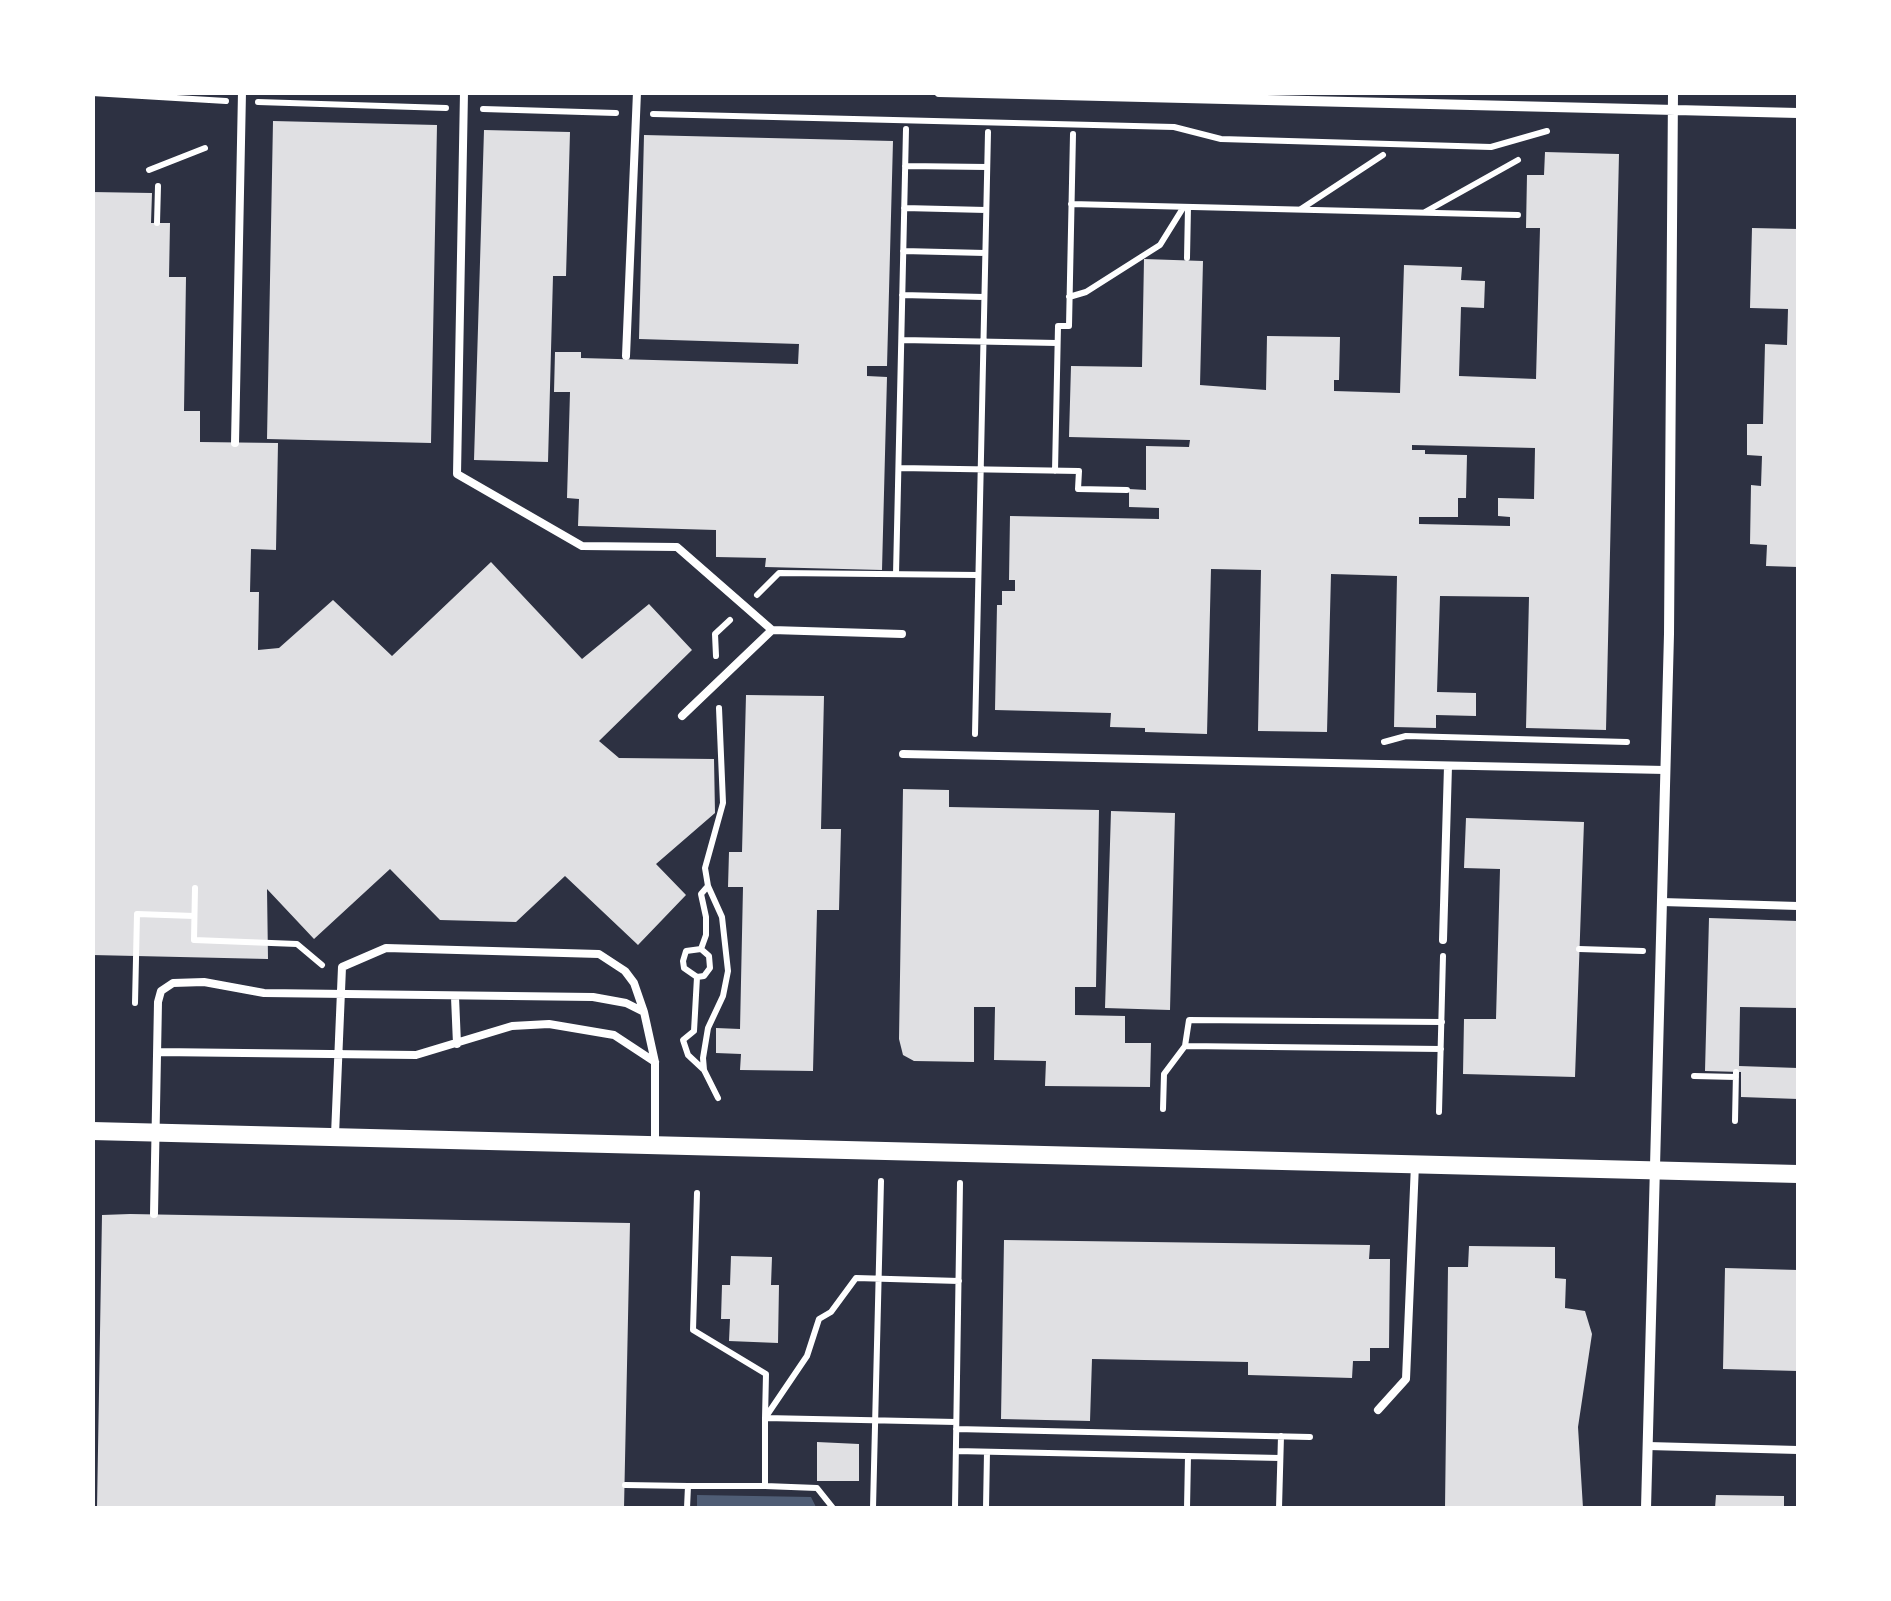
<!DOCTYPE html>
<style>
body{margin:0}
#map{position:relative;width:1891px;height:1601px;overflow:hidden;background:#2d3142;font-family:"PT Serif",serif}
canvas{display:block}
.frame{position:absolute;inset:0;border:95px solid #fff;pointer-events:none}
</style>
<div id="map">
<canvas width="1891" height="1601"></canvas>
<div class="frame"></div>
</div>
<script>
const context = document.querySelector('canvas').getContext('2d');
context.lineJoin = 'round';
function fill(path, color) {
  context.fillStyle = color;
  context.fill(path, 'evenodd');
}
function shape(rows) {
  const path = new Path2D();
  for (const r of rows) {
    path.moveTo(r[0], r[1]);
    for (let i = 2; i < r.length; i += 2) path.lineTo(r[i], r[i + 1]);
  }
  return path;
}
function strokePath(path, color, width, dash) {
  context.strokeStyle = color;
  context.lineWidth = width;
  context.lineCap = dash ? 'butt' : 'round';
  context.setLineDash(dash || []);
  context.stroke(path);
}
const water = shape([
 [697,1495,811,1497,816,1507,822,1508,697,1508]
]);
const building = shape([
 [273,121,437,125,431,443,267,439],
 [484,130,570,132,566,276,553,276,548,462,474,460],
 [644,135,893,141,887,366,867,366,867,376,887,377,882,570,765,567,766,558,716,557,716,530,578,526,579,499,567,498,570,392,554,392,555,352,581,352,581,358,798,364,799,344,639,339],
 [1545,152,1619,154,1606,730,1526,728,1529,597,1440,596,1437,692,1476,693,1476,716,1436,715,1436,728,1394,727,1397,576,1331,574,1327,732,1258,731,1261,570,1211,569,1207,734,1145,732,1145,728,1110,727,1111,713,995,710,997,605,1002,605,1002,591,1015,591,1015,580,1009,580,1010,516,1159,519,1159,508,1129,507,1129,489,1146,490,1146,446,1189,447,1190,440,1069,437,1071,366,1142,367,1144,259,1203,261,1200,385,1266,390,1267,336,1340,337,1339,380,1334,380,1334,391,1400,393,1404,265,1462,267,1461,280,1485,281,1484,308,1461,307,1459,376,1536,379,1540,228,1526,228,1527,175,1544,175],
 [1412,445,1535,448,1534,499,1498,498,1498,516,1510,517,1510,526,1419,524,1419,517,1458,517,1458,498,1466,498,1467,455,1425,454,1425,450,1412,450],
 [92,192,152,193,151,223,170,223,169,277,186,277,184,411,200,411,200,442,278,443,276,550,251,549,250,592,259,592,258,650,279,648,333,600,392,656,491,562,582,659,649,604,692,650,599,741,619,758,714,759,715,813,656,864,686,895,638,945,565,876,516,922,440,920,390,869,314,939,267,889,268,959,92,955],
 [1752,228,1798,229,1798,567,1766,566,1767,545,1750,544,1751,485,1761,486,1762,456,1747,455,1747,424,1763,424,1765,344,1787,345,1788,309,1750,308],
 [746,695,824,696,821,829,841,829,839,910,817,910,813,1071,740,1070,741,1054,716,1053,716,1028,740,1029,743,887,728,887,729,852,742,852],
 [903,789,949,790,949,807,1099,810,1096,987,1075,987,1075,1015,1125,1016,1125,1043,1151,1043,1150,1087,1045,1086,1046,1061,994,1060,995,1007,974,1007,974,1062,914,1061,903,1055,899,1039],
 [1111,811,1175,813,1170,1010,1105,1008],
 [1466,818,1584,822,1575,1077,1463,1074,1464,1019,1496,1019,1500,869,1464,868],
 [1709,918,1798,921,1798,1008,1740,1007,1739,1066,1798,1068,1798,1099,1741,1097,1741,1072,1705,1071],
 [130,1214,630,1223,624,1508,97,1508,102,1215],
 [1004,1240,1370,1245,1369,1259,1390,1259,1389,1348,1370,1348,1370,1361,1353,1361,1352,1378,1248,1375,1248,1362,1092,1359,1090,1421,1001,1419],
 [1469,1246,1555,1247,1555,1278,1566,1279,1565,1308,1585,1311,1592,1334,1578,1427,1583,1508,1445,1508,1448,1267,1468,1267],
 [731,1256,772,1257,771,1285,779,1285,778,1343,729,1341,730,1319,721,1319,722,1285,730,1285],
 [1725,1268,1798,1270,1798,1371,1723,1369],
 [817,1442,859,1444,859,1481,817,1481],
 [1716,1495,1784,1496,1784,1508,1715,1508]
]);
const path = shape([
 [92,93,226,101],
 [258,102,446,108],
 [483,109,616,113],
 [653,114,1174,127,1221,139,1491,147,1547,131],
 [905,166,987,167],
 [149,170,205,148],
 [1071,204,1518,215],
 [904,208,986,210],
 [1301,209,1383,155],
 [1425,212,1518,160],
 [157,223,158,186],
 [903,251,985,253],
 [1187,258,1188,207],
 [902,295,984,297],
 [1069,297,1086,292,1160,245,1183,208],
 [902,340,1057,343],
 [899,468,1079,471,1078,489,1127,490],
 [1055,471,1058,326,1069,326,1073,134],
 [896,574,906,129],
 [757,595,779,573,978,575],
 [716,656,715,634,730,620],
 [975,734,988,132],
 [1384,742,1406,736,1627,742],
 [195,888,194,940,297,944,322,965],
 [1579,949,1643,951],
 [697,977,684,968,683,961,686,951,701,949],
 [135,1003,137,914,194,916],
 [1185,1046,1189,1020,1442,1022],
 [703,1069,688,1055,683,1040,694,1031,697,977,704,976,710,968,709,956,701,949,706,935,706,917,701,894,708,886],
 [1694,1076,1736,1077],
 [718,1098,704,1070,703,1058,708,1028,723,996,728,971,722,917,708,886,705,868,723,803,719,708],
 [1163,1109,1164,1074,1185,1046,1441,1049],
 [1439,1112,1443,956],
 [1735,1121,1736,1072],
 [697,1193,693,1330,766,1374,765,1418,956,1422],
 [956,1429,1310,1437],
 [956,1451,1280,1458],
 [625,1485,688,1486],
 [765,1486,817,1488,833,1508],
 [687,1508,688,1486,765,1486,765,1418,807,1356,819,1319,831,1312,856,1278,959,1281],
 [873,1508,881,1181],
 [955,1508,960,1183],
 [986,1508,987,1452],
 [1187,1508,1188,1456],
 [1279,1508,1281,1436]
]);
const service = shape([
 [464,92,457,474,582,546,677,547,772,630,902,634],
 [626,356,637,92],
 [235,443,242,92],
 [682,716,772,630],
 [903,754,1665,770],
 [1662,902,1798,906],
 [1443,940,1448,766],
 [455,997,457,1044],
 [158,1052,416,1055,512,1026,549,1024,614,1035,655,1062],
 [335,1135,342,967,386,948,599,954,625,971,634,983,644,1012],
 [154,1214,158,1002,161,991,173,983,204,982,264,993,593,997,626,1003,644,1012,655,1062,655,1143],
 [1378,1410,1406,1379,1415,1164],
 [1648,1446,1798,1450]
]);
const minor = shape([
 [939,92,1798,113],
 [1646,1508,1669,634,1673,92]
]);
const tertiary = shape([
 [92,1131,1798,1174]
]);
fill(water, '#4f5d75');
fill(building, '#e0e0e3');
strokePath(path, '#fff', 6);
strokePath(service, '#fff', 8);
strokePath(minor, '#fff', 10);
strokePath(tertiary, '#fff', 18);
</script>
